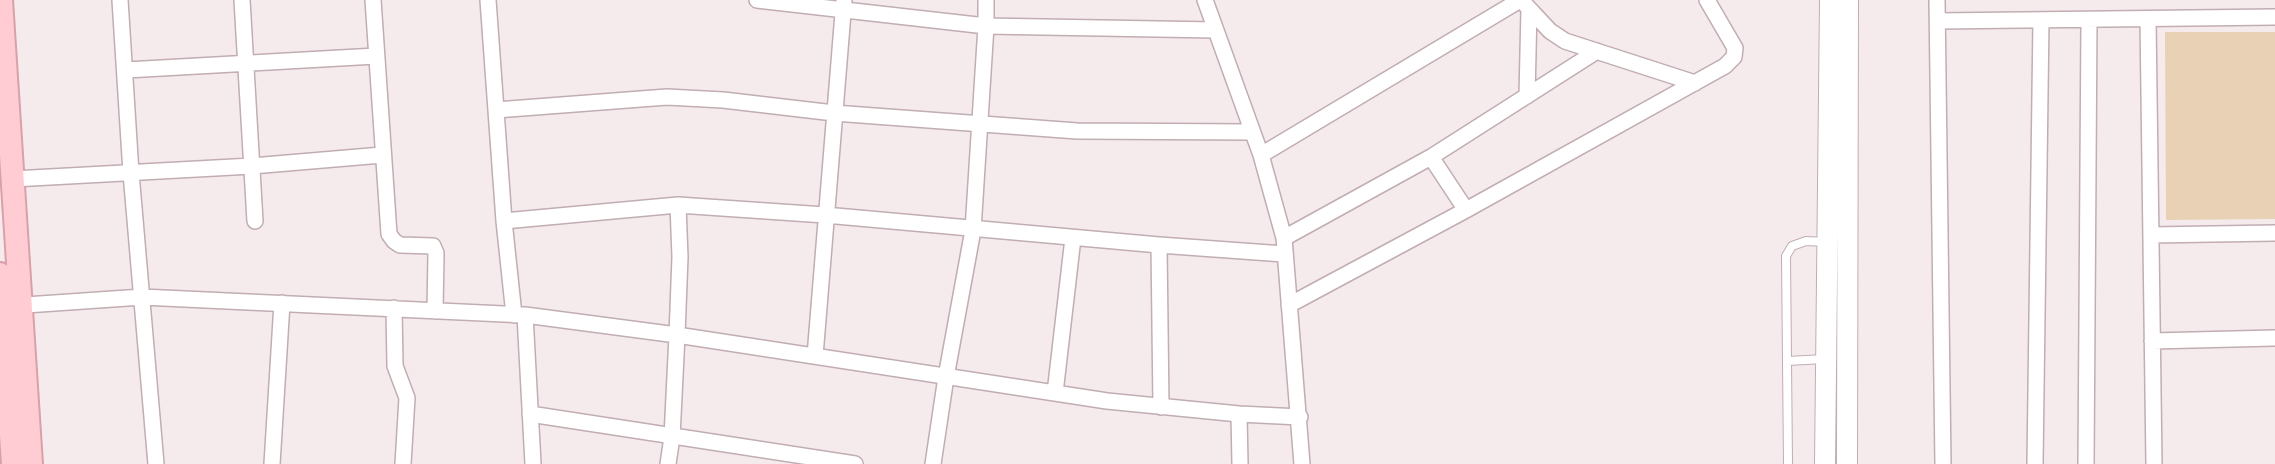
<!DOCTYPE html>
<style>
body{margin:0}
canvas{display:block;background:#f5ebed}
</style>
<canvas width="2275" height="464"></canvas>
<script>
const context = document.querySelector('canvas').getContext('2d');
context.lineJoin = 'round';
function fill(path, color) {
  context.fillStyle = color;
  context.fill(path, 'evenodd');
}
function shape(rows) {
  const path = new Path2D();
  for (const r of rows) {
    path.moveTo(r[0], r[1]);
    for (let i = 2; i < r.length; i += 2) path.lineTo(r[i], r[i + 1]);
  }
  return path;
}
function strokePath(path, color, width, dash) {
  context.strokeStyle = color;
  context.lineWidth = width;
  context.lineCap = dash ? 'butt' : 'round';
  context.setLineDash(dash || []);
  context.stroke(path);
}
const green = shape([
 [2165,32,2275,32,2275,219,2166,220]
]);
const service = shape([
 [1787,361,1825,359],
 [1788,464,1786,256,1792,246,1806,241,1827,242]
]);
const minor = shape([
 [120,0,131,173,156,464],
 [242,0,255,221],
 [373,0,389,234,394,241,400,245,433,246,436,253,435,311],
 [488,0,504,221,514,315],
 [757,0,986,26,1215,30],
 [1205,0,1261,155,1284,238,1302,464],
 [1521,0,1550,31,1565,41,1695,83],
 [1937,0,1943,464],
 [2148,19,2154,464],
 [1938,21,2275,17],
 [126,70,376,56],
 [1527,96,1529,9],
 [496,110,667,97,723,100,834,113,1077,131,1252,132],
 [1261,155,1520,0],
 [1431,157,1466,210],
 [13,179,252,166,382,155],
 [504,221,678,205,825,215,1159,245,1284,254],
 [2151,235,2275,233],
 [1284,238,1431,157,1597,51],
 [1159,245,1161,407],
 [1289,305,1466,210,1725,66,1734,57,1735,48,1707,0],
 [11,306,142,297,525,315,677,335,1107,401,1239,414,1300,417],
 [394,308,395,366,407,398,403,464],
 [525,315,533,464],
 [2152,341,2275,338],
 [815,356,844,1],
 [1055,393,1073,238],
 [530,414,855,464],
 [1239,414,1240,464],
 [272,464,282,303],
 [668,464,672,437,677,335,680,257,678,205],
 [933,464,946,377,973,230,986,26,986,0],
 [2035,464,2041,20],
 [2086,464,2089,20]
]);
const tertiary = shape([
 [1825,464,1830,0],
 [1847,464,1848,0]
]);
const secondary = shape([
 [1,0,31,464],
 [0,274,13,464]
]);
fill(green, '#e8d1b4');
strokePath(service, '#c1adb2', 10);
strokePath(minor, '#c1adb2', 18);
strokePath(tertiary, '#c1adb2', 22);
strokePath(secondary, '#daa0a9', 26);
strokePath(service, '#fff', 8);
strokePath(minor, '#fff', 15);
strokePath(tertiary, '#fff', 20);
strokePath(secondary, '#feccd2', 22);
</script>
